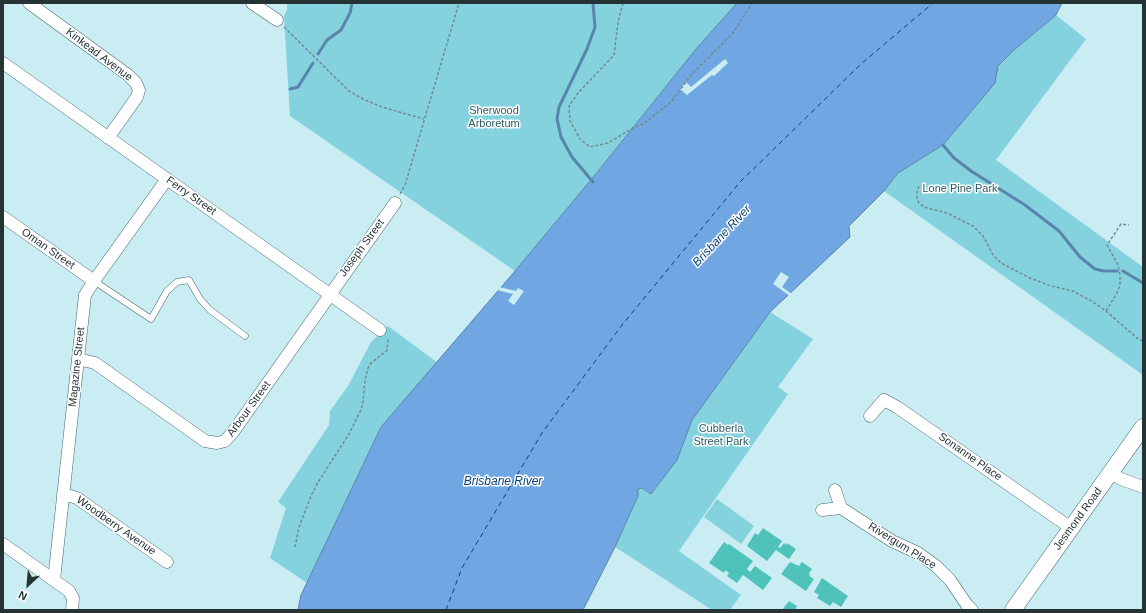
<!DOCTYPE html>
<style>
body{margin:0}
#map{position:relative;width:1146px;height:613px;overflow:hidden;background:#caedf3;font-family:Arial,sans-serif}
canvas{display:block}
.frame{position:absolute;inset:0;border:4px solid #253335;pointer-events:none}
.north{position:absolute;left:8px;top:565px;width:40px;height:40px;-webkit-text-stroke:3px #fff;paint-order:stroke;rotate:206deg;font-size:11px;font-weight:700;line-height:16px;text-align:center;color:#253335}
.north::after{content:'';display:block;margin:auto;width:14px;height:18px;background:#253335;clip-path:polygon(50% 0,100% 100%,50% 72%,0 100%)}
</style>
<div id="map">
<canvas width="1146" height="613"></canvas>
<div class="frame"></div>
<div class="north">N</div>
</div>
<script>
const context = document.querySelector('canvas').getContext('2d');
context.lineJoin = 'round';
function fill(path, color) {
  context.fillStyle = color;
  context.fill(path, 'evenodd');
}
function shape(rows) {
  const path = new Path2D();
  for (const r of rows) {
    path.moveTo(r[0], r[1]);
    for (let i = 2; i < r.length; i += 2) path.lineTo(r[i], r[i + 1]);
  }
  return path;
}
function strokePath(path, color, width, dash) {
  context.strokeStyle = color;
  context.lineWidth = width;
  context.lineCap = dash ? 'butt' : 'round';
  context.setLineDash(dash || []);
  context.stroke(path);
}
function write(font, color, halo, rows, align = 'center') {
  context.font = font + ' Arial,sans-serif';
  context.lineWidth = 3;
  context.setLineDash([]);
  context.textBaseline = 'middle';
  context.strokeStyle = halo;
  context.fillStyle = color;
  for (const [text, x, y, turn = 0] of rows) {
    context.save();
    context.translate(x, y);
    context.rotate((+turn || 0) * Math.PI / 180);
    context.textAlign = isNaN(turn) ? turn : align;
    if (halo) context.strokeText(text, 0, 0);
    context.fillText(text, 0, 0);
    context.restore();
  }
}
const green = shape([
 [287,3,737,3,696,49,595,175,515,271,290,116,284,16,287,10],
 [1056,15,1086,39,996,160,1143,267,1143,375,884,191,898,173,943,145,994,83,998,67,1014,50],
 [770,312,813,339,778,387,788,394,679,551,741,595,730,610,712,610,615,547,638,496,638,489,642,488,651,494,677,460,692,420],
 [388,326,438,363,381,427,307,583,270,558,286,508,278,502,329,425,330,411,348,386,371,342],
 [717,499,754,526,741,544,704,517]
]);
const water = shape([
 [737,3,1062,3,1056,15,1014,50,998,66,995,83,943,145,898,173,884,191,849,226,850,237,770,312,692,420,677,460,651,494,642,488,638,489,638,496,615,547,583,610,298,610,301,595,381,427,515,271,595,175,696,49,737,3]
]);
const pier = shape([
 [725,59,728,63,714,76,712,75,687,95,680,89,686,82,691,87],
 [781,272,789,277,782,287,792,294,790,296,773,284],
 [499,287,516,291,518,288,524,291,514,305,508,301,513,294,497,290]
]);
const stream = shape([
 [318,54,327,40,341,30,350,13,352,3],
 [290,89,298,87,313,63],
 [943,145,954,158,971,171,1025,205,1059,231,1080,257,1095,269,1104,271,1117,271],
 [593,182,572,157,561,137,557,119,559,107,587,49,595,27,593,3],
 [1123,271,1143,283]
]);
const ferry = shape([
 [446,610,462,568,542,433,622,325,740,182,861,64,933,3]
]);
const building = shape([
 [763,528,782,541,778,547,780,548,784,543,786,545,787,543,796,549,789,559,776,550,767,561,747,546,755,533,758,535],
 [724,542,728,545,729,544,753,561,747,569,750,572,755,566,772,578,763,590,743,575,737,583,727,576,729,573,725,570,724,573,709,563],
 [790,562,799,566,802,562,812,569,809,573,810,575,809,576,814,579,806,591,781,574],
 [822,578,848,596,841,607,833,602,830,606,817,598,819,595,814,592],
 [789,601,797,606,795,610,782,610]
]);
const path = shape([
 [623,3,618,22,614,55,578,93,569,106,570,121,580,139,590,147,608,143,633,128,643,124,671,102,691,75,733,33,752,3],
 [284,27,349,91,365,100,382,107,424,119],
 [919,186,917,192,917,198,919,203,924,207,947,213,973,226,983,236,993,255,1001,263,1030,278,1051,286,1073,291,1093,302,1106,311,1137,338,1143,341],
 [400,194,405,185,459,3],
 [1106,311,1117,293,1120,285,1120,275,1118,265,1107,245,1121,224,1129,225],
 [295,547,299,527,311,496,317,484,349,434,361,410,363,402,365,380,368,368,371,363,384,353,387,350,388,340,386,338]
]);
const lane = shape([
 [94,281,151,319,167,291,177,282,189,280,200,299,210,310,245,336]
]);
const street = shape([
 [29,3,128,75,136,83,139,90,137,97,108,138],
 [252,3,277,20],
 [3,63,380,330],
 [3,217,94,281],
 [78,359,95,363,205,441,217,443,225,441,233,432,395,203],
 [870,416,884,400,897,407,1071,528],
 [1111,473,1121,479,1143,487],
 [835,490,841,508],
 [63,494,77,498,167,562],
 [822,510,841,508,892,541,918,553,936,566,950,580,967,605,972,610],
 [3,544,69,591,73,598,72,610],
 [54,580,85,295,94,281,167,179]
]);
const secondary = shape([
 [1013,610,1143,427]
]);
const streetNames = [
 ["Kinkead Avenue",99,55,37],
 ["Ferry Street",191,196,35],
 ["Joseph Street",362,248,-54],
 ["Oman Street",48,249,35],
 ["Magazine Street",77,367,-84],
 ["Arbour Street",249,409,-54],
 ["Sonanne Place",970,457,35],
 ["Jesmond Road",1078,519,-54],
 ["Woodberry Avenue",116,526,35],
 ["Rivergum Place",902,546,32]
];
const parkNames = [
 ["Sherwood",494,111],
 ["Arboretum",494,124],
 ["Lone Pine Park",960,189],
 ["Cubberla",721,429],
 ["Street Park",721,442]
];
const waterNames = [
 ["Brisbane River",722,236,-47],
 ["Brisbane River",503,482]
];
fill(green, '#85d2df');
fill(water, '#70a6e2');
strokePath(water, '#5a84ae', 1);
fill(pier, '#caedf3');
strokePath(stream, '#5a84ae', 3);
strokePath(ferry, '#054379', 1, [5, 4]);
fill(building, '#4fc3b9');
strokePath(lane, '#436368', 7);
strokePath(street, '#436368', 13);
strokePath(secondary, '#436368', 17);
strokePath(path, '#728a8e', 1.5, [3, 2]);
strokePath(lane, '#fff', 6);
strokePath(street, '#fff', 12);
strokePath(secondary, '#fff', 16);
write('11px', '#253335', '#fff', streetNames);
write('11px', '#2a5b63', '#fff', parkNames);
write('italic 12px', '#054379', '#fff', waterNames);
</script>
